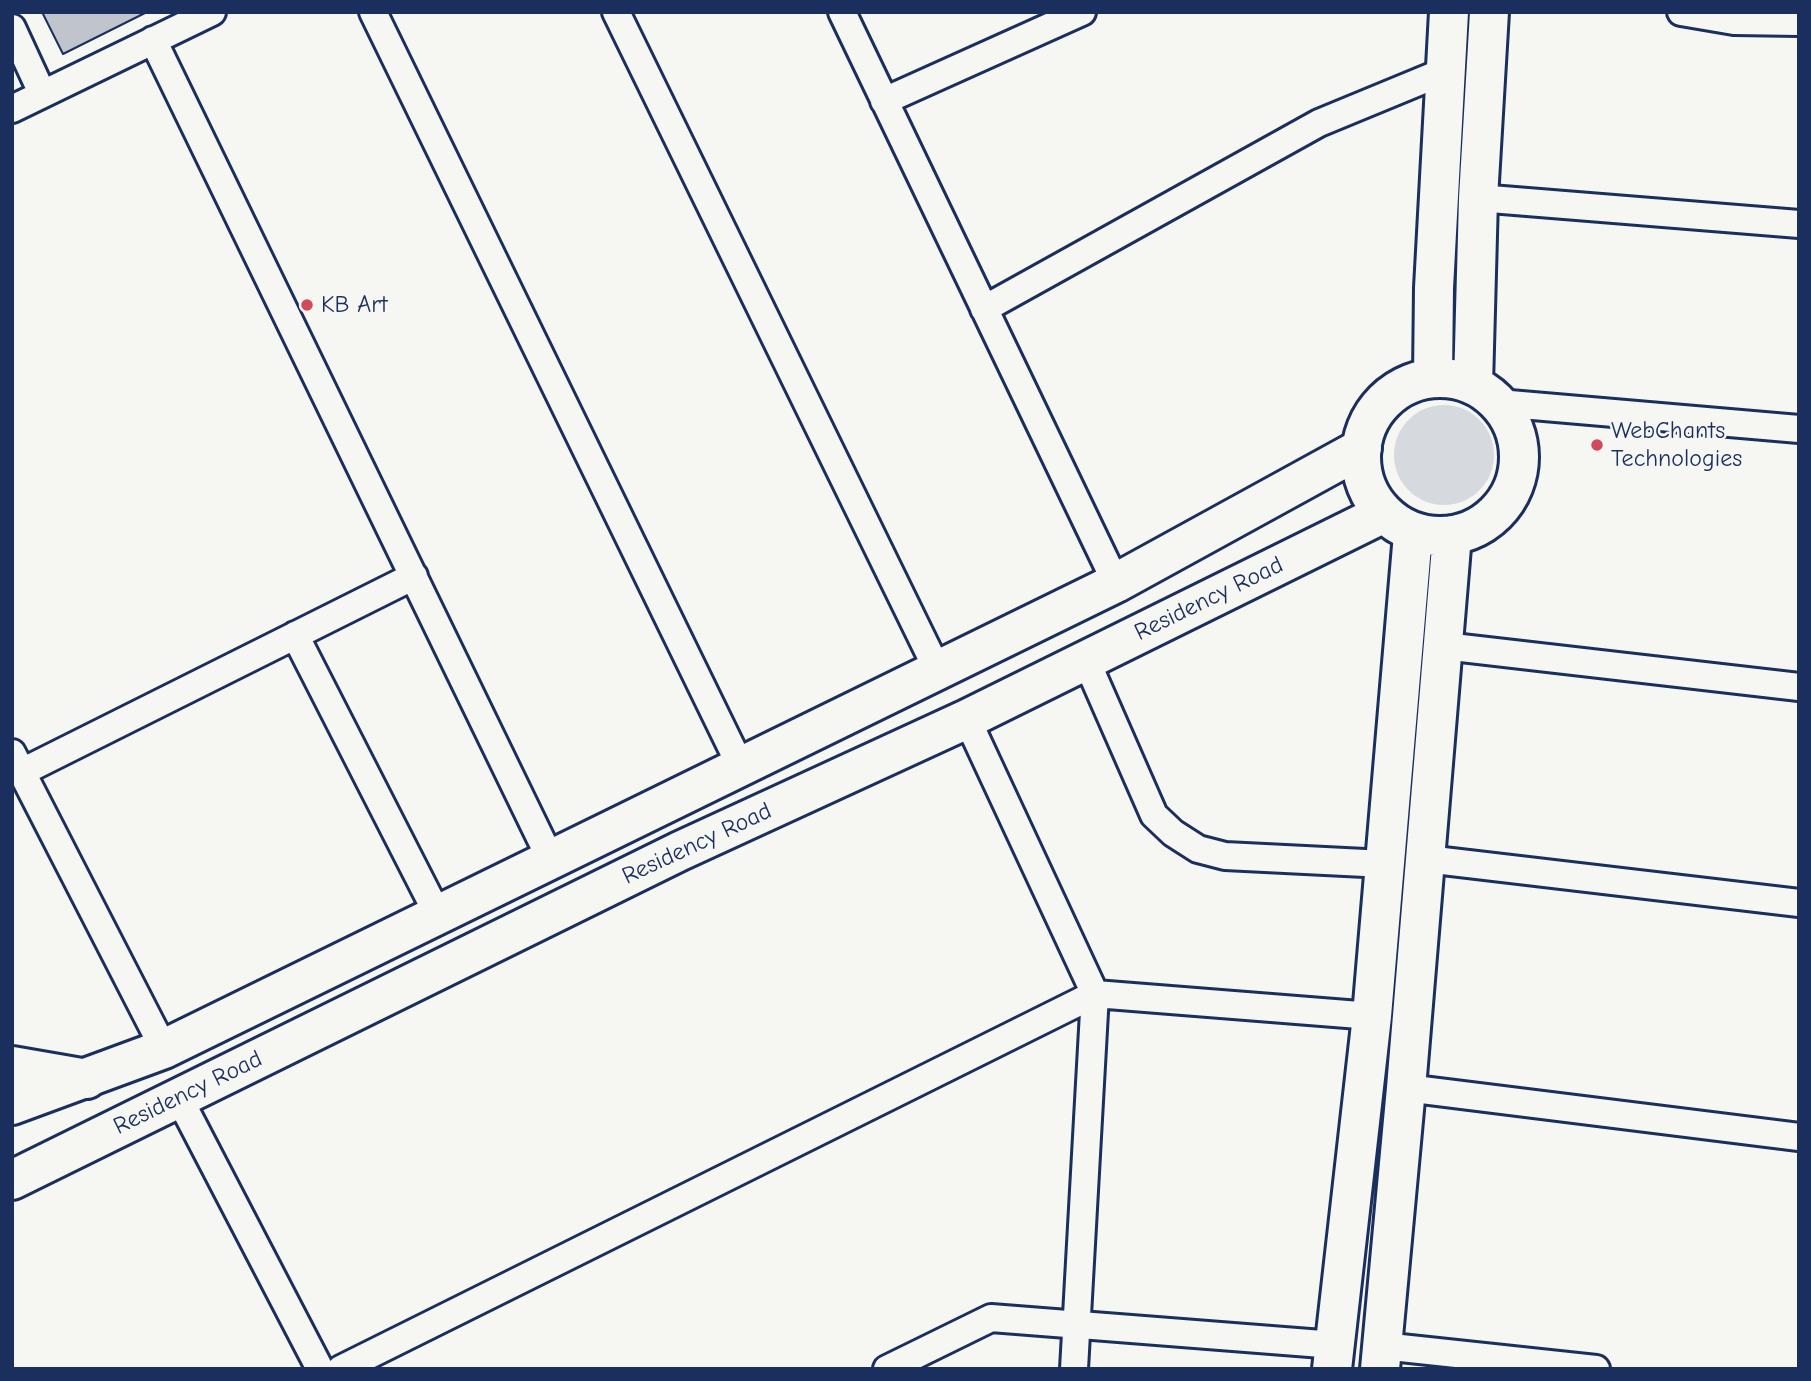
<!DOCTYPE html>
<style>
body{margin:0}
#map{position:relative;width:1811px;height:1381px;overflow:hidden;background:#f6f6f2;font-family:"Comic Neue",sans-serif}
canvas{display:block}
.frame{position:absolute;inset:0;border:14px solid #1b2f5e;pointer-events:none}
</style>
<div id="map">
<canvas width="1811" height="1381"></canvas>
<div class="frame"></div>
</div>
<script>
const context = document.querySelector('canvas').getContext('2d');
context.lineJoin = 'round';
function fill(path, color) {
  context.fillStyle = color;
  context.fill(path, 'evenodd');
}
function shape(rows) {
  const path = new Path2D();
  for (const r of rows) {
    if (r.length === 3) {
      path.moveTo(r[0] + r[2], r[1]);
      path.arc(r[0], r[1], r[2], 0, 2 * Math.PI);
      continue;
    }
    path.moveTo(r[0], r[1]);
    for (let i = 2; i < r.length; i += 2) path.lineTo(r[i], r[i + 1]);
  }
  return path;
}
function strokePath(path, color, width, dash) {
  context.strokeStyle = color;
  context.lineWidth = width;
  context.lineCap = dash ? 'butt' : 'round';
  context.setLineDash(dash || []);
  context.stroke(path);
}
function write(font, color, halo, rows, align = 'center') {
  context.font = font + ' "Comic Neue",sans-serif';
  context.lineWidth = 5;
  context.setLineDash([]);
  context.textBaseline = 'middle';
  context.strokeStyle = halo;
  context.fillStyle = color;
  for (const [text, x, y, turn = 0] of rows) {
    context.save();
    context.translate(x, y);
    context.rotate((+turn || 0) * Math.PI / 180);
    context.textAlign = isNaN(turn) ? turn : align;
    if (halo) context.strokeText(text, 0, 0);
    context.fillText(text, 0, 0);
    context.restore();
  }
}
const green = shape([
 [1444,455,50]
]);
const building = shape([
 [42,12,147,12,63,54,42,12]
]);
const street = shape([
 [373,12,741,767],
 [616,12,938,671],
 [842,12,1116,583],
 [1681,12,1734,21,1799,22],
 [12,28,42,93],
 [153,40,551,860],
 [884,101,1082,12],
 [12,109,212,12],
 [1478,198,1799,224],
 [984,309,1319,123,1445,71],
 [1498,403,1799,429],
 [295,635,438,915],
 [1444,646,1799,687],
 [1086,660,1154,815,1173,833,1198,849,1225,856,1385,864],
 [967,719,1095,994,1074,1369],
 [12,753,164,1049],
 [22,772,414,576],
 [1426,859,1799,903],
 [1406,1088,1799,1137],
 [179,1098,320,1369],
 [1382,1346,1596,1369],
 [341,1369,1095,994,1372,1016],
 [887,1369,991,1318,1335,1345]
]);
const secondary = shape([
 [1433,377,1434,288,1449,12],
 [1440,457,79],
 [1473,385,1478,198,1489,12],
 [12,1105,164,1049,1116,583,1362,448],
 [12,1180,680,851,967,719,1384,513],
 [1332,1369,1372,1016,1413,534],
 [1380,1369,1406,1088,1452,535]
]);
const primary = shape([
 [12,1066,87,1079]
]);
const markers = [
 [307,305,7,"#d1495b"],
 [1597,445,7,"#d1495b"]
];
const poiNames = [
 ["KB Art",321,305],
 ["WebChants",1611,431],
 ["Technologies",1611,459]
];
const streetNames = [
 ["Residency Road",1209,599,-26],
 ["Residency Road",697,844,-25],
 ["Residency Road",188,1093,-26]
];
fill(green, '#d6d9dd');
fill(building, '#c0c4cd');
strokePath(building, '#1b2f5e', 2);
strokePath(street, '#1b2f5e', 32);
strokePath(secondary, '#1b2f5e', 44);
strokePath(primary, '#1b2f5e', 44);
strokePath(street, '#f6f6f2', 26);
strokePath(secondary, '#f6f6f2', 38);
strokePath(primary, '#f6f6f2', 38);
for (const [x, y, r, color] of markers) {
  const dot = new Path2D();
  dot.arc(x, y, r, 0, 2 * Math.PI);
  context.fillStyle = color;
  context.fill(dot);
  strokePath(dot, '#f6f6f2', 2.5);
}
write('24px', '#1b2f5e', '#f6f6f2', poiNames, 'left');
write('24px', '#1b2f5e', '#f6f6f2', streetNames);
</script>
